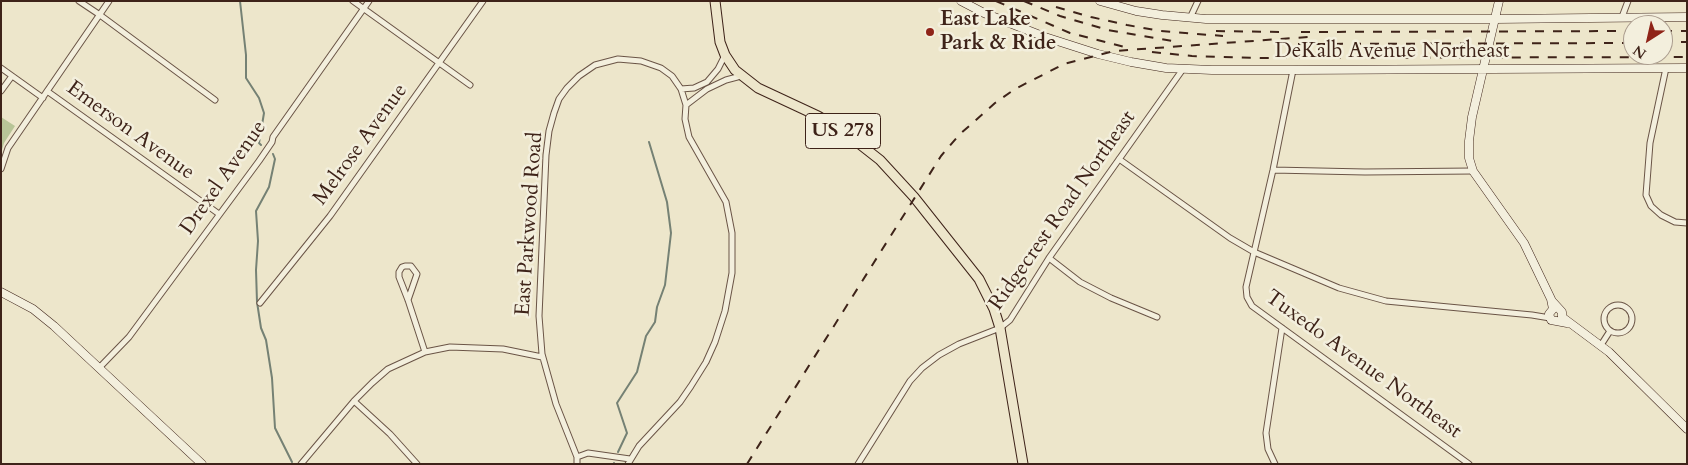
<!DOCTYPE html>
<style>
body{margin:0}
#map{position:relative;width:1688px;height:465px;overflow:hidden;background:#ede6cb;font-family:Cardo,serif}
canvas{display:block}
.frame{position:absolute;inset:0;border:2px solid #3e2319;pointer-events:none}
.north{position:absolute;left:1623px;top:15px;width:50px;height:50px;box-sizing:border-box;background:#f3efdd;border:1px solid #ab9d8f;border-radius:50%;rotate:215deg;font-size:14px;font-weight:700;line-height:20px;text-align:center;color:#3e2319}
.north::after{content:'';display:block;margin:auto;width:18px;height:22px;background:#8f2418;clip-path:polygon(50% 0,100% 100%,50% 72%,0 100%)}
</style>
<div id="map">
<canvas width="1688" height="465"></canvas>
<div class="frame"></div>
<div class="north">N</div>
</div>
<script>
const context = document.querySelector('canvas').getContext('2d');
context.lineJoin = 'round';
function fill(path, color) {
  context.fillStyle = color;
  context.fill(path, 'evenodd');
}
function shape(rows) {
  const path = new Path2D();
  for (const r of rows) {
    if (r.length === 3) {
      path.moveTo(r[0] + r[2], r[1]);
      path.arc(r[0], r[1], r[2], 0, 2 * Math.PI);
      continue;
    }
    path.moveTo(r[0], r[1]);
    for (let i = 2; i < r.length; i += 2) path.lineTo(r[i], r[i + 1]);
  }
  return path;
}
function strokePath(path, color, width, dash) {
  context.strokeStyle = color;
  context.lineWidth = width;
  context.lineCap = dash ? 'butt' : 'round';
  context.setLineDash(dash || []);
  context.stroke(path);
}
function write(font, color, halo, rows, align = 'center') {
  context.font = font + ' Cardo,serif';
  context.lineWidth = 5;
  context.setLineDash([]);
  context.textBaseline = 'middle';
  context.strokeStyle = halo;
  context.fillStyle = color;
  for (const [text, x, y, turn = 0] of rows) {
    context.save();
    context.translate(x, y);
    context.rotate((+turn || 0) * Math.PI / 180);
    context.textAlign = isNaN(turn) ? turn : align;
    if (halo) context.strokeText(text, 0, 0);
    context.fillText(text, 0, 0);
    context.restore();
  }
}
const green = shape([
 [1,117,15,126,4,143,1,153]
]);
const stream = shape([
 [240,1,246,55,246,78,259,98,264,113,259,143,261,145],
 [273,154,275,159,269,187,256,211,258,241,256,270,257,302,261,328,266,340,272,378,275,428,292,462],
 [618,452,627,433,617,403,637,372,646,336,655,322,657,307,665,285,671,233,667,202,649,142],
 [614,464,614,463]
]);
const street = shape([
 [79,1,100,15,215,100],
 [353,1,470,85],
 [1622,17,1628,1],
 [1190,18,1198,1],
 [1,68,43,98],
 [1666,68,1650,143,1646,195,1651,206,1661,215,1675,222,1687,223],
 [1293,70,1273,170,1246,287,1247,297,1252,306,1469,464],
 [681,89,694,88,707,82,718,69,725,55],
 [1,91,12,76],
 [47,91,219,214],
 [686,105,707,89,726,80,741,76],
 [1119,159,1230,238,1254,252,1339,288,1386,301,1532,315,1550,318],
 [1,169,8,148,109,1],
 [1273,170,1365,172,1473,171],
 [1049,258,1080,282,1111,298,1157,317],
 [408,300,417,274,411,266,405,266,402,267,399,272,399,277,408,300,425,352],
 [260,303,330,216,483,1],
 [1618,319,14],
 [1601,345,1610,331],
 [99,368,129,337,259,161,272,142,273,137,369,1],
 [354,401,390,434,417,464],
 [577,457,588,453,630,459],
 [301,464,354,401,372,383,388,369,425,352,450,347,503,349,542,357],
 [577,464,577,457,556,404,542,354,539,316,546,155,549,131,554,113,559,99,567,88,579,76,595,65,618,59,641,61,661,68,672,76,681,89,686,105,685,119,689,137,726,202,732,233,732,273,725,311,715,342,706,362,691,386,680,402,639,446,628,464],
 [858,464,910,381,922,368,939,355,959,344,1000,328,1010,320,1049,258,1183,69],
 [1275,464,1268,449,1266,433,1282,328]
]);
const secondary = shape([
 [961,1,984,13,1045,37,1098,54,1131,62,1166,68,1212,70,1293,70,1687,68],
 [1100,1,1136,11,1162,15,1206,19,1495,19,1687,17],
 [1499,1,1472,117,1469,141,1469,158,1473,171,1524,243,1551,299,1553,309],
 [1,292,33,309,54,326,202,464],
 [1552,301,1562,312,1562,317,1609,352,1687,429],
 [1553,309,1549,314,1551,320,1567,323]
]);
const primary = shape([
 [715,1,720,42,725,55,735,70,758,88,818,116,843,131,880,160,914,197,979,279,994,309,1000,328,1023,464]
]);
const rail = shape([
 [996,1,1070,33,1125,47],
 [1024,1,1060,16,1108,30,1173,41],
 [1056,7,1091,17,1127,25,1160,31,1223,36],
 [1216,31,1281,32],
 [1663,31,1687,31],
 [1301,32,1633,31],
 [1663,42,1687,42],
 [1298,44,1633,43],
 [1152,52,1192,56,1260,58,1687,57],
 [747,464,941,156,959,135,995,103,1015,89,1064,64,1114,51,1308,37]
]);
const markers = [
 [930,32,5,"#8f2418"]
];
const shields = [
 [843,131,75]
];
const shieldNames = [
 ["US 278",843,131]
];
const poiNames = [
 ["East Lake",940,20],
 ["Park & Ride",940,44]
];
const streetNames = [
 ["DeKalb Avenue Northeast",1392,52],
 ["Emerson Avenue",130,131,36],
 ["Melrose Avenue",361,145,-54],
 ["Drexel Avenue",224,178,-55],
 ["Ridgecrest Road Northeast",1063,211,-55],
 ["East Parkwood Road",530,224,-86],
 ["Tuxedo Avenue Northeast",1363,365,36]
];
fill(green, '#b8c597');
strokePath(stream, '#758174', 2);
strokePath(street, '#6a5446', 7);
strokePath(secondary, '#3e2319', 9);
strokePath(primary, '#3e2319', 11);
strokePath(street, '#f3efdd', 5);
strokePath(secondary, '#f3efdd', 8);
strokePath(primary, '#ede6cb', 9);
strokePath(rail, '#3e2319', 2, [9, 9]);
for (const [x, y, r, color] of markers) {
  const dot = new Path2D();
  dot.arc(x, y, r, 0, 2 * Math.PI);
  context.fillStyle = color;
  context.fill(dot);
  strokePath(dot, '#f3efdd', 2);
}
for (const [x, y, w] of shields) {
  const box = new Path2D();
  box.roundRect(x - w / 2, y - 17.5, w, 35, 4);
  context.fillStyle = '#f3efdd';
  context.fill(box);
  strokePath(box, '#3e2319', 1);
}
write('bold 20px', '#3e2319', null, shieldNames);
write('bold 21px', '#3e2319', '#f3efdd', poiNames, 'left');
write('21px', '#3e2319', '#f3efdd', streetNames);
</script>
